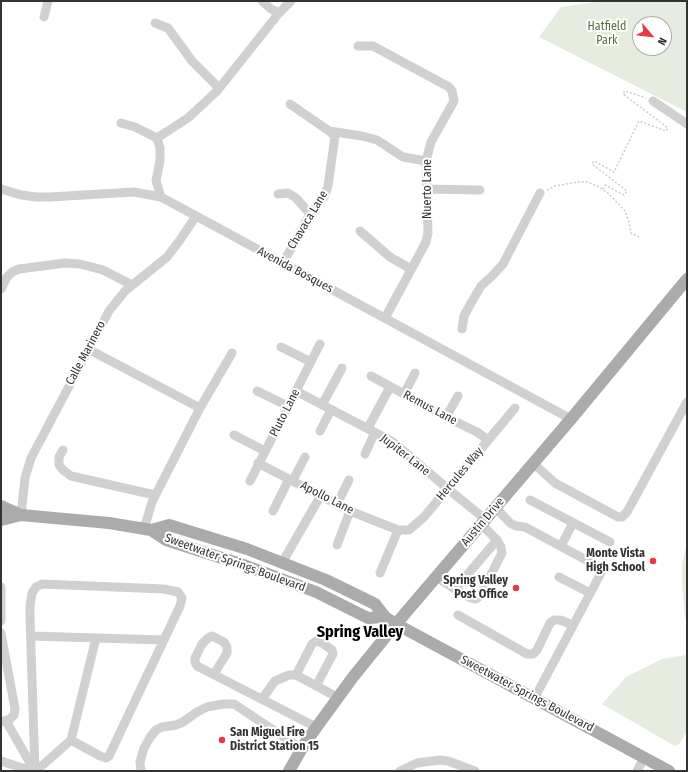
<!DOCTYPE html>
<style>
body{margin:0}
#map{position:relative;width:688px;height:772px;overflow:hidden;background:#fff;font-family:"Fira Sans Condensed",sans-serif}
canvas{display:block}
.frame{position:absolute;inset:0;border:2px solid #333;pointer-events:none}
.north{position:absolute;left:632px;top:16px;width:40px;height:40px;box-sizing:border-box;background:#fff;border:1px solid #adadad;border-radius:50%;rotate:118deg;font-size:11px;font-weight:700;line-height:16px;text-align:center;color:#333}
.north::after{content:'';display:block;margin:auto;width:14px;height:18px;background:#e63946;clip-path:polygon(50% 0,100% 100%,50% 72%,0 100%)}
</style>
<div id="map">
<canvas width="688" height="772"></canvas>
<div class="frame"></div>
<div class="north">N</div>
</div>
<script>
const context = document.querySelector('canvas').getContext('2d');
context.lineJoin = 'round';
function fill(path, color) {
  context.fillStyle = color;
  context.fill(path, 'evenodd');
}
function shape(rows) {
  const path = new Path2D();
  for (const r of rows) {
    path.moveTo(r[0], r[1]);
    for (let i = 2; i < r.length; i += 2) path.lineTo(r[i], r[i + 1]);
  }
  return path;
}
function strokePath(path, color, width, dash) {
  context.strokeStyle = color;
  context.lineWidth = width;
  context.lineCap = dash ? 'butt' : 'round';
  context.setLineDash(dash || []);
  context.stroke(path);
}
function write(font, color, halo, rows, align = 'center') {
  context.font = font + ' "Fira Sans Condensed",sans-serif';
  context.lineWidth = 4;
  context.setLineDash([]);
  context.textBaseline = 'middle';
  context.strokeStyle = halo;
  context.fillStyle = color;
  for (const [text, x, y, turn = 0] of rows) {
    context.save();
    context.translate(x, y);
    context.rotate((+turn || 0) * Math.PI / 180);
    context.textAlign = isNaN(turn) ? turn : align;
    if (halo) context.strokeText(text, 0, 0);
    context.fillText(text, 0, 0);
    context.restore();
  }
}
const green = shape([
 [601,1,687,1,687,112,539,37,561,7],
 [640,24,664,24,664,48,640,48],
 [687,542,687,619,685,618,682,585,682,564],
 [687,655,687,731,680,743,675,746,602,704,626,677,662,659]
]);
const path = shape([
 [603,189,605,185,624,195,627,191,592,164,594,161,614,172,639,121,666,131,668,128,623,94,625,91,646,98],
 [547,190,555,186,578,182,587,182,597,186,608,193,625,211,629,222,631,233,639,237]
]);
const minor = shape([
 [262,1,271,9,279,13],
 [44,17,48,1],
 [155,23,168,28,192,61,219,88],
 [358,46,373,46,449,87,452,91,454,101,431,142,426,161,428,233,426,242,385,318],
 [653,101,687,124],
 [290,104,329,131,362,136,377,140,403,157,426,161],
 [121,123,135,127,157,138],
 [157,138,188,118,217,91,279,13,291,1],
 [157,138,160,148,160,160,156,181,161,197],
 [1,189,21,195,36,197,50,197,134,192,161,197,571,419],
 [427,189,480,190],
 [278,194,288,193,296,198,310,214],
 [360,231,390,257,411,269],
 [283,263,310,214,324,197,328,186,335,136,329,131],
 [1,289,7,277,12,272,19,269,65,263,80,264,103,270,132,285],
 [462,329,464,316,471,303,481,286,492,276,503,264,540,193],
 [281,347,311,362],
 [88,349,200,408,232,353],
 [371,376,446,417,477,432,488,440],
 [257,391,288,406],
 [296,391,393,442,448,489,485,519],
 [404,394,415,373],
 [322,405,342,368],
 [446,417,458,396],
 [368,428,390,387],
 [320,431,331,410],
 [234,435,265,451],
 [63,450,59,457,59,465,63,470,71,476,155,495],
 [365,454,375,432],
 [258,463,350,511,398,530,409,530,424,517,515,408],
 [533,463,555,483,618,517,622,517,627,512,687,402],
 [293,480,305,457],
 [250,481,320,344],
 [530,500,610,542],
 [337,504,349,480],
 [495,507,510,523,516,526,525,527,601,568,601,573,534,699],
 [273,511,289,479],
 [21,515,25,478,31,458,109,311,125,291,167,257,180,240,196,216],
 [144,529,152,502,200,408],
 [337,545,350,511],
 [561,546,573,523],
 [282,563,321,495],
 [380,573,398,530],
 [436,577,455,589,497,540,481,524],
 [559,577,590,593],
 [1,587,1,621],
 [455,589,471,598,476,599,480,596,502,553,501,547,497,540],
 [458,615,527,654,533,654,537,650,550,623,554,620,560,620,573,625],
 [1,633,15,709,14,715,10,719,1,722],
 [31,636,164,640],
 [214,674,227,653,227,647,224,642,212,636,208,638,202,644,195,658,195,662,197,666,316,727],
 [296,675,312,644,316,641,322,643,332,650,333,654,316,686],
 [262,699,275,681,289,675,296,675,337,697],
 [6,721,34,770],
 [1,761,32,771],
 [35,771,30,618,30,606,32,593,36,587,42,584,164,589,178,592,182,598,180,606,109,756,106,758,100,756,71,740],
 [36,771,71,740,96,638],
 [141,771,140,762,144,748,151,736,156,730,162,727,176,725,183,722,197,712,207,707,223,704,234,704,302,749],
 [400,771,417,763,440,760,448,761,475,771],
 [637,771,644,758]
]);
const major = shape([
 [1,506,21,515],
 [1,520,21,515,109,523,151,530,169,525,247,549,326,580,375,604,385,617,396,624,669,771],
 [151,530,166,540,244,565,316,592,368,618,385,617],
 [289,771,305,743,353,677,396,624,571,419,687,279]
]);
const markers = [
 [653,561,4,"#e63946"],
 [516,588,4,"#e63946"],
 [222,740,4,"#e63946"]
];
const parkNames = [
 ["Hatfield",607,27],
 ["Park",607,41]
];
const streetNames = [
 ["Nuerto Lane",428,189,-90],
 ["Chavaca Lane",308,220,-59],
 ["Avenida Bosques",295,270,28],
 ["Calle Marinero",86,353,-62],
 ["Remus Lane",430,408,28],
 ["Pluto Lane",285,413,-63],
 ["Jupiter Lane",405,455,38],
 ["Hercules Way",460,474,-50],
 ["Apollo Lane",327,498,27],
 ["Austin Drive",483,522,-50],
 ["Sweetwater Springs Boulevard",235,563,20],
 ["Sweetwater Springs Boulevard",527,694,28]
];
const poiNames = [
 ["Monte Vista",645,554],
 ["High School",645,568],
 ["Spring Valley",508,581],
 ["Post Office",508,595],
 ["San Miguel Fire",230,733,"left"],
 ["District Station 15",230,747,"left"]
];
const districtNames = [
 ["Spring Valley",360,633]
];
fill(green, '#e6ecdf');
strokePath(path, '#cdcdcd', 1.5, [2, 2]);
strokePath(minor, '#d0d0d0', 9);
strokePath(major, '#ababab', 12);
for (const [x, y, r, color] of markers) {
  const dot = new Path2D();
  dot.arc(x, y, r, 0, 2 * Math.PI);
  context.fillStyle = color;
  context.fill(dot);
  strokePath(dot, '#fff', 1.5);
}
write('12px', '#56703f', '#fff', parkNames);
write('12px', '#333', '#fff', streetNames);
write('bold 12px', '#333', '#fff', poiNames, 'right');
write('bold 16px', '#000', '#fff', districtNames);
</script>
